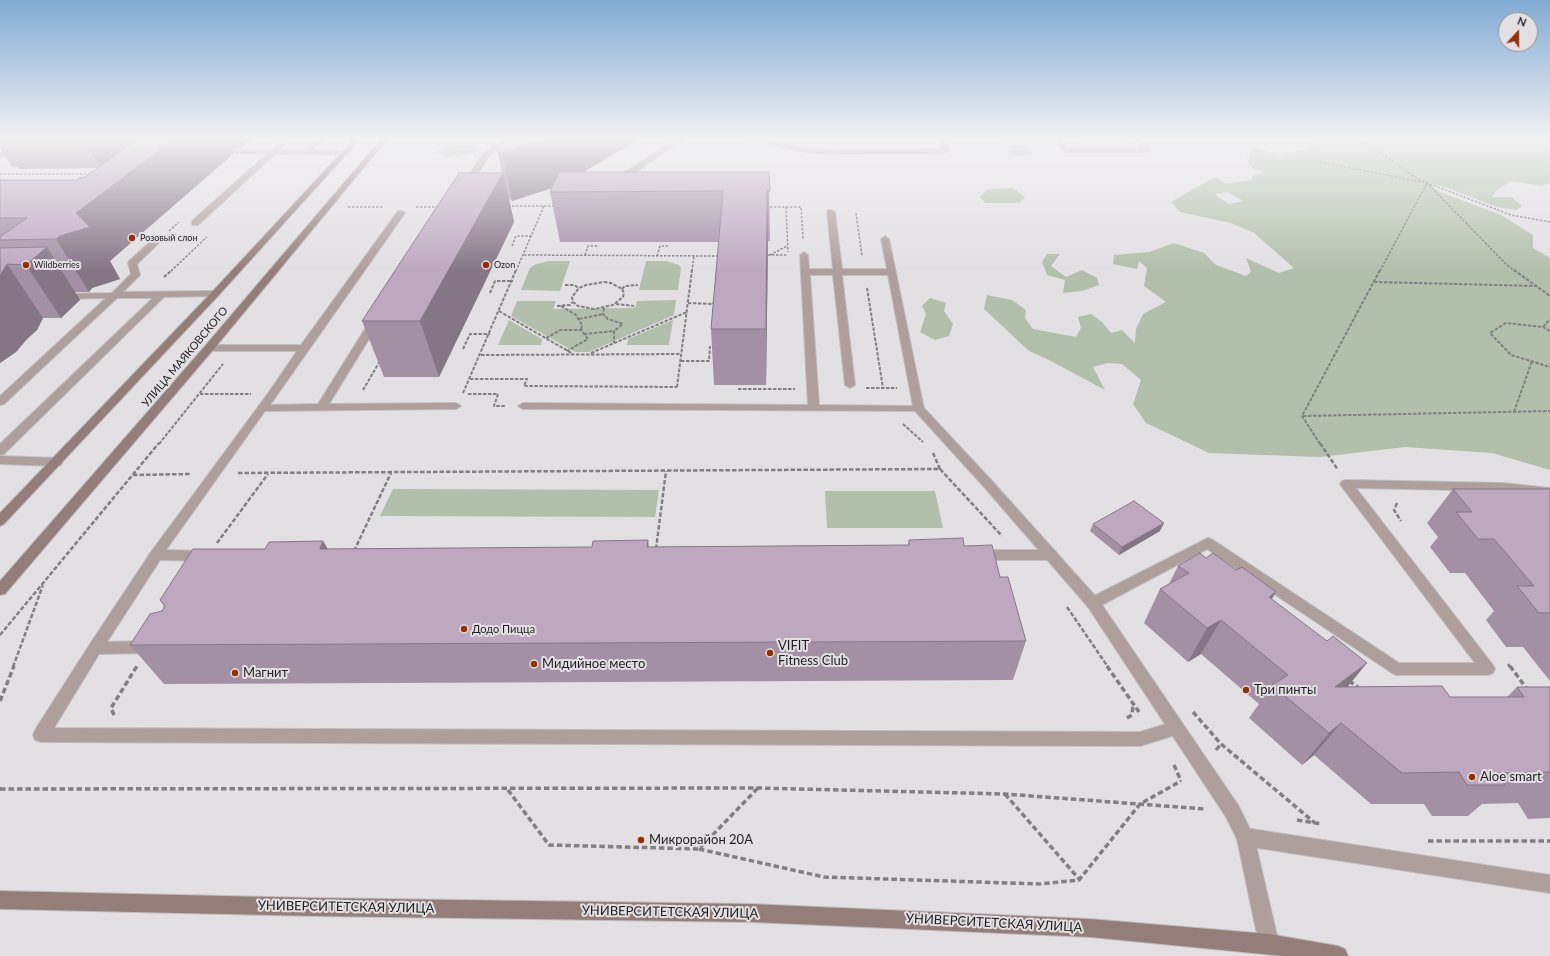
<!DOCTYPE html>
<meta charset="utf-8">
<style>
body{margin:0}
#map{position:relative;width:1550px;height:956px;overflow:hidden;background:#e3e0e4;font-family:Lato,sans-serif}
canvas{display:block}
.north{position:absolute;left:1498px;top:12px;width:40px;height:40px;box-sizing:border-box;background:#e3e0e4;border:1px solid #959295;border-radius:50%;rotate:21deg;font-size:11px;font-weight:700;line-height:16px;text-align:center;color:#1f1e1f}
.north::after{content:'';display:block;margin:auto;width:14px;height:18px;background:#963002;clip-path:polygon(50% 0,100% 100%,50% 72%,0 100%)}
</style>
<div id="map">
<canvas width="1550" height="956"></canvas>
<div class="north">N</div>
</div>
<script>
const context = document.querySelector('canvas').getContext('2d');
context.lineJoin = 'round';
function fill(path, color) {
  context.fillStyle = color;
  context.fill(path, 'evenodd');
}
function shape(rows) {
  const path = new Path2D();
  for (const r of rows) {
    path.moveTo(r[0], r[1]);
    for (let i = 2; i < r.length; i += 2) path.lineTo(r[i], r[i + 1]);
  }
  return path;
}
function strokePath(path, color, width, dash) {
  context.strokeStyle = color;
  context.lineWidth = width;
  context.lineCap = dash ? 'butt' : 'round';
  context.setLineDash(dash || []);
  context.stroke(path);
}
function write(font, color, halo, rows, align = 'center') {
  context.font = font + ' Lato,sans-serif';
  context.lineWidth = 4;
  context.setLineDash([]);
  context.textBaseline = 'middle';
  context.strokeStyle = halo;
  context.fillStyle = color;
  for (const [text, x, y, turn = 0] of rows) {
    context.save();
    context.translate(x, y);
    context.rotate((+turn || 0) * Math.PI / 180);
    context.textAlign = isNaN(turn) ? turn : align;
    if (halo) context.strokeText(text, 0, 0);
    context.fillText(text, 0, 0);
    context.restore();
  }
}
const green = shape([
 [1322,137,1510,137,1514,139,1520,137,1550,137,1550,183,1542,186,1511,181,1497,190,1492,197,1512,197,1522,206,1516,210,1497,207,1442,186,1428,183,1440,192,1501,215,1533,235,1533,248,1550,258,1550,470,1492,453,1405,447,1320,457,1209,453,1146,423,1133,404,1141,380,1122,364,1108,363,1093,367,1105,390,1049,360,1029,351,984,309,987,295,1012,300,1026,310,1025,318,1033,329,1076,337,1081,328,1078,317,1091,314,1102,322,1111,333,1122,330,1135,343,1136,329,1143,314,1166,302,1144,286,1147,268,1139,261,1137,269,1113,264,1114,255,1149,252,1174,243,1204,253,1216,265,1246,276,1251,272,1246,258,1279,273,1294,268,1254,233,1231,223,1180,212,1171,202,1195,188,1216,177,1226,184,1251,180,1253,176,1264,172,1252,168,1247,160,1252,147,1279,155,1305,149,1323,139],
 [1228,192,1243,201,1229,204,1214,194],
 [461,144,478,147,474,153,463,155,448,157,437,152,447,145],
 [1015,145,1028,147,1033,154,1019,156,1008,152,1008,147],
 [1013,188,1025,197,1019,203,985,203,980,197,988,189],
 [1047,254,1060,254,1051,266,1066,277,1082,270,1097,278,1099,285,1082,291,1063,293,1065,280,1047,275,1042,262],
 [548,261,570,261,560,291,521,290,530,268,534,265],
 [646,261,666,261,679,265,681,268,678,290,639,290],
 [930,298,946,303,944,311,953,324,949,336,935,340,920,332,926,314,922,306],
 [676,300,674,315,589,352,575,352,511,316,517,301,556,301,553,309,635,308,637,301],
 [509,320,542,339,541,345,498,345],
 [673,320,669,345,627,345,628,339],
 [393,489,659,490,655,517,380,516],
 [825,491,935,491,943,528,827,528]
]);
const pathFar3 = shape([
 [1350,137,1388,158,1413,176,1425,182],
 [402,142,407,137],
 [1320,162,1427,183,1506,264,1515,271],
 [0,174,92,174],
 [1430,184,1511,215,1550,222],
 [508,206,555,206],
 [348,207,383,207],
 [416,207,439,207],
 [766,207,801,207,803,239],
 [786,207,788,252],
 [856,213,862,256],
 [169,231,179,222],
 [512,246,516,236,532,236],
 [524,255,719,256],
 [585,255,588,246,599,246],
 [764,255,787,255],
 [770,255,787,246],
 [657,256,660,246,669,246],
 [171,271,207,237],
 [516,271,544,206],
 [692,271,694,256],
 [1380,271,1427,183]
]);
const pathFar2 = shape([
 [1514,270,1550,296],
 [164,277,172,270],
 [604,282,611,283,622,289,624,293,623,297,613,305,594,309,578,306,573,302,572,297,579,288,586,285,604,282],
 [1374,282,1535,286],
 [565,285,574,285,579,288],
 [867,288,883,388],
 [622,289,625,286,638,285],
 [490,293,495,281,513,281],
 [688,303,713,304,714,301],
 [616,304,634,306],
 [557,306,570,305,573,302],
 [561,306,576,315,582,325,581,330],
 [604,308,603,314,608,319,623,324,614,331],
 [499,311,573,354],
 [579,319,603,314],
 [1543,327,1550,319],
 [1550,331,1543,327,1506,323,1490,333,1511,355,1550,367],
 [584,334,614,331,614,343],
 [546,338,560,330,581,330,588,339,567,351],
 [463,349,470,334,490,334],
 [591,353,687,312],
 [481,355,681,354],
 [681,361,709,361,710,346],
 [470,379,527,379,524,386,677,387],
 [677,387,692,270],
 [866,388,897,388],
 [738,389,795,389],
 [363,390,380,361],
 [463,393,516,270],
 [200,394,251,394],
 [468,394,498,394,494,406,506,406],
 [1514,412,1532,361],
 [1303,416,1550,411],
 [903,424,923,442],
 [159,444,223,364],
 [1320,444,1302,416,1380,270]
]);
const pathFar1 = shape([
 [1320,443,1338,470],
 [933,453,940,469],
 [238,473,940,469,1002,536],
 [133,475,191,474],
 [1397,503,1394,510,1401,521],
 [217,543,268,474],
 [656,549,666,471],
 [354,551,391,473],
 [1067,607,1108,667],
 [0,635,159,443],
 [1508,664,1510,667],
 [13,667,43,585]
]);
const path = shape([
 [1107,666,1139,712],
 [1510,666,1527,689],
 [1349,681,1358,687],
 [0,701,14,666],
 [1193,712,1221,744,1315,823],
 [114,715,111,708,137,666],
 [1127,718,1132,715,1133,705],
 [1216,750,1221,744],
 [1174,765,1181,781],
 [0,789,758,788,1005,794,1205,809],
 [508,790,549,845,699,849,758,788],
 [1005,794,1079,879],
 [1297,820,1322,824],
 [1428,841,1550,841],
 [699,849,824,877,1040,884,1079,880,1140,804,1181,781]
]);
const lane = shape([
 [34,137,41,137,25,147,0,158,0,153,34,137],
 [285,137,292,137,279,150,304,150,318,137,325,137,312,150,344,151,348,153,344,155,275,154,198,225,192,225,192,221,267,154,237,153,233,151,235,150,271,150,285,137],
 [514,137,526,137,510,142,497,148,488,158,469,188,463,188,462,186,482,155,493,146,506,139,514,137],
 [679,137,686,137,619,184,613,184,613,180,679,137],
 [739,137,751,137,805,148,829,150,941,149,939,137,945,137,949,151,945,153,829,154,805,152,742,139,739,137],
 [978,137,1058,137,1060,138,1068,148,1141,148,1133,137,1139,137,1150,150,1146,152,1066,152,1064,151,1056,141,981,139,978,137],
 [828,210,831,210,835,212,842,269,887,269,881,239,885,236,889,239,924,409,923,411,523,409,518,406,523,403,808,405,800,255,804,252,808,255,809,269,833,269,827,212,828,210],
 [810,275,833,275,845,385,850,388,855,385,842,275,888,275,913,406,819,405,810,275],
 [398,211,401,211,405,213,270,405,318,404,370,321,375,318,380,321,329,404,456,403,461,406,456,409,265,411,166,550,205,551,210,553,212,556,210,559,205,561,160,560,107,642,147,641,152,643,154,647,152,651,147,653,99,654,54,728,1140,732,1176,721,1182,723,1184,728,1182,733,1140,746,41,742,35,740,33,735,35,730,90,644,151,552,269,392,297,351,209,351,204,348,209,345,301,345,398,211],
 [156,238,159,239,160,241,159,243,137,264,140,275,123,292,215,291,220,294,218,296,164,297,4,454,0,455,0,444,153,298,117,298,4,404,0,405,0,396,106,298,61,299,58,298,56,296,58,294,112,293,131,274,128,263,129,261,153,239,156,238],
 [0,456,57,458,61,459,63,462,61,465,57,466,0,464,0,456],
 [1346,480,1503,483,1550,488,1550,496,1503,491,1356,488,1493,665,1495,669,1493,673,1488,675,1397,675,1392,673,1207,549,1098,607,1093,608,1088,607,1086,603,1088,599,1208,538,1213,540,1399,663,1475,663,1342,487,1340,484,1342,481,1346,480],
 [979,550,1051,550,1056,552,1058,555,1056,558,1051,560,979,560,974,558,972,555,974,552,979,550],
 [1245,828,1550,875,1550,893,1245,846,1239,843,1236,837,1239,831,1245,828]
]);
const street = shape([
 [919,406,923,407,993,482,1098,599,1238,805,1254,837,1279,944,1276,951,1269,954,1262,951,1259,944,1237,839,1226,817,1088,607,985,488,915,411,914,409,919,406]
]);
const secondary = shape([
 [356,137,362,137,218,296,4,524,0,526,0,513,212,292,356,137],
 [383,137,389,137,213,350,5,594,0,595,0,581,205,346,383,137],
 [0,891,314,898,751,904,1090,919,1269,934,1338,946,1345,949,1348,956,1283,956,1090,937,751,922,314,916,0,909,0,891]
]);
const wall = shape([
 [0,137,254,137,240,148,233,150,234,153,110,261,120,279,92,288,89,292,75,292,80,300,61,318,43,318,37,330,27,339,16,352,0,363,0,180,76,180,85,177,98,168,19,169,18,167,12,167,0,148],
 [1074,137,1127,137,1126,141,1077,141],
 [496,145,582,172,769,172,770,241,768,241,766,385,714,385,711,329,719,242,560,242,550,192,552,188,512,201,509,198,514,222,439,377,384,377,362,321,502,173],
 [1550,487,1550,681,1523,647,1506,647,1486,620,1494,611,1465,573,1450,573,1430,547,1438,537,1427,523,1453,489,1549,489],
 [1093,524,1160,531,1119,555,1090,531],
 [648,540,649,547,908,545,909,540,964,546,1000,577,1026,641,1013,680,611,682,164,684,130,645,162,611,164,606,160,600,265,549,323,541,328,549,592,547],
 [1206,558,1236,570,1276,592,1272,599,1348,686,1450,697,1507,697,1517,687,1550,687,1550,818,1528,819,1518,803,1482,804,1468,816,1432,816,1424,804,1371,804,1314,755,1302,765,1249,718,1259,704,1201,654,1188,662,1144,623,1160,589,1169,584,1178,566]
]);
const shadedWall = shape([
 [83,137,158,137,100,168],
 [177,137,254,137,240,148,233,150,234,153,110,261,120,279,92,288,89,292,56,239,76,213],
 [555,137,643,137,561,185,512,201,502,153],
 [503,173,514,222,439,377,420,321],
 [767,191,768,241,766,385,766,329],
 [47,247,80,300,61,318,26,265],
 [7,264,43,318,37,330,27,339,16,352,0,363,0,276],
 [1164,523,1160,531,1119,555,1122,547],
 [323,541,345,581,320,549],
 [1276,592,1254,626,1269,597],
 [1221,620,1201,654,1188,662,1207,628],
 [1367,663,1340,696,1335,687],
 [1341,723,1314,755,1302,765,1329,733]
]);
const building = shape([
 [141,137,177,137,76,213,90,227,60,236,56,239,0,240,0,237,27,218,0,218,0,180,76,180,79,178,85,177,141,137],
 [513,137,555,137,502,153,498,151,496,145,513,137],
 [559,172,769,172,770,191,767,191,766,329,711,329,723,191,550,192,559,172],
 [459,173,503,173,420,321,362,321,459,173],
 [47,247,26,265,7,264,0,276,0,248,47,247],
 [1453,489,1550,489,1550,613,1539,613,1517,586,1534,586,1494,539,1478,539,1456,512,1472,512,1453,489],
 [1134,501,1164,523,1122,547,1093,524,1134,501],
 [963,538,964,546,992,545,1000,577,1008,577,1026,641,130,645,150,614,162,611,165,606,160,600,193,549,265,549,269,542,323,541,320,549,592,547,593,541,648,540,647,547,909,545,909,540,963,538],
 [1200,553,1206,558,1213,553,1236,570,1242,567,1276,592,1269,597,1327,641,1333,636,1367,663,1335,687,1442,686,1450,697,1524,697,1517,687,1550,687,1550,772,1497,773,1505,785,1467,785,1459,772,1402,773,1341,723,1329,733,1272,685,1288,675,1221,620,1207,628,1160,589,1189,573,1178,566,1200,553]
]);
const markers = [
 [132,238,4,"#963002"],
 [26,265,4,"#963002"],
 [486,265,4,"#963002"],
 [464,629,4,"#963002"],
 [770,653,4,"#963002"],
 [534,664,4,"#963002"],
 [235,673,4,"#963002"],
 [1246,690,4,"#963002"],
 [1472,777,4,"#963002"],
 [641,840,4,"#963002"]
];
const farPoinames = [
 ["Розовый слон",140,238],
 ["Wildberries",34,265],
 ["Ozon",494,265]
];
const streetNames = [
 ["УЛИЦА МАЯКОВСКОГО",185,357,-50]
];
const poiNames = [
 ["Додо Пицца",472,629]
];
const nearPoinames = [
 ["VIFIT",778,646],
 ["Fitness Club",778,661],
 ["Мидийное место",542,664],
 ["Магнит",243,673],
 ["Три пинты",1254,690],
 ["Aloe smart",1480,777],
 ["Микрорайон 20А",649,840]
];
const nearStreetnames = [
 ["УНИВЕРСИТЕТСКАЯ УЛИЦА",346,907,1],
 ["УНИВЕРСИТЕТСКАЯ УЛИЦА",670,912,1],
 ["УНИВЕРСИТЕТСКАЯ УЛИЦА",994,923,3]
];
fill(green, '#b2bfaa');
strokePath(lane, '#c0bdc1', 2);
strokePath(street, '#c0bdc1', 2);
strokePath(secondary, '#c0bdc1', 2);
strokePath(pathFar3, '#817f82', 1.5, [2.5, 1.5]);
strokePath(pathFar2, '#817f82', 2, [3.5, 1.5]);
strokePath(pathFar1, '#817f82', 2.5, [4.5, 2]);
strokePath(path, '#817f82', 3.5, [5.5, 3]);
fill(lane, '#ae9e9c');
fill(street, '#ae9e9c');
fill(secondary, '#947e7a');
fill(wall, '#a390a5');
fill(shadedWall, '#857686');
fill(building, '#bea8c0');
strokePath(building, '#857686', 1);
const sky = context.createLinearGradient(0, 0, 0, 271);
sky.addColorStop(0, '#82abd4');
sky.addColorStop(0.51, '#f2f1f3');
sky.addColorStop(1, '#f2f1f300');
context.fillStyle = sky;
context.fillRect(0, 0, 1550, 271);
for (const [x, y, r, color] of markers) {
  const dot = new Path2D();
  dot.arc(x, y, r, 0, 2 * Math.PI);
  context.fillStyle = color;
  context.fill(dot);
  strokePath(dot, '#e3e0e4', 1.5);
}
write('9px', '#1f1e1f', '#e3e0e4', farPoinames, 'left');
write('11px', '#1f1e1f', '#e3e0e4', streetNames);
write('11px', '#1f1e1f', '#e3e0e4', poiNames, 'left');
write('13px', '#1f1e1f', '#e3e0e4', nearPoinames, 'left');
write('13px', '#1f1e1f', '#e3e0e4', nearStreetnames);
</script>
